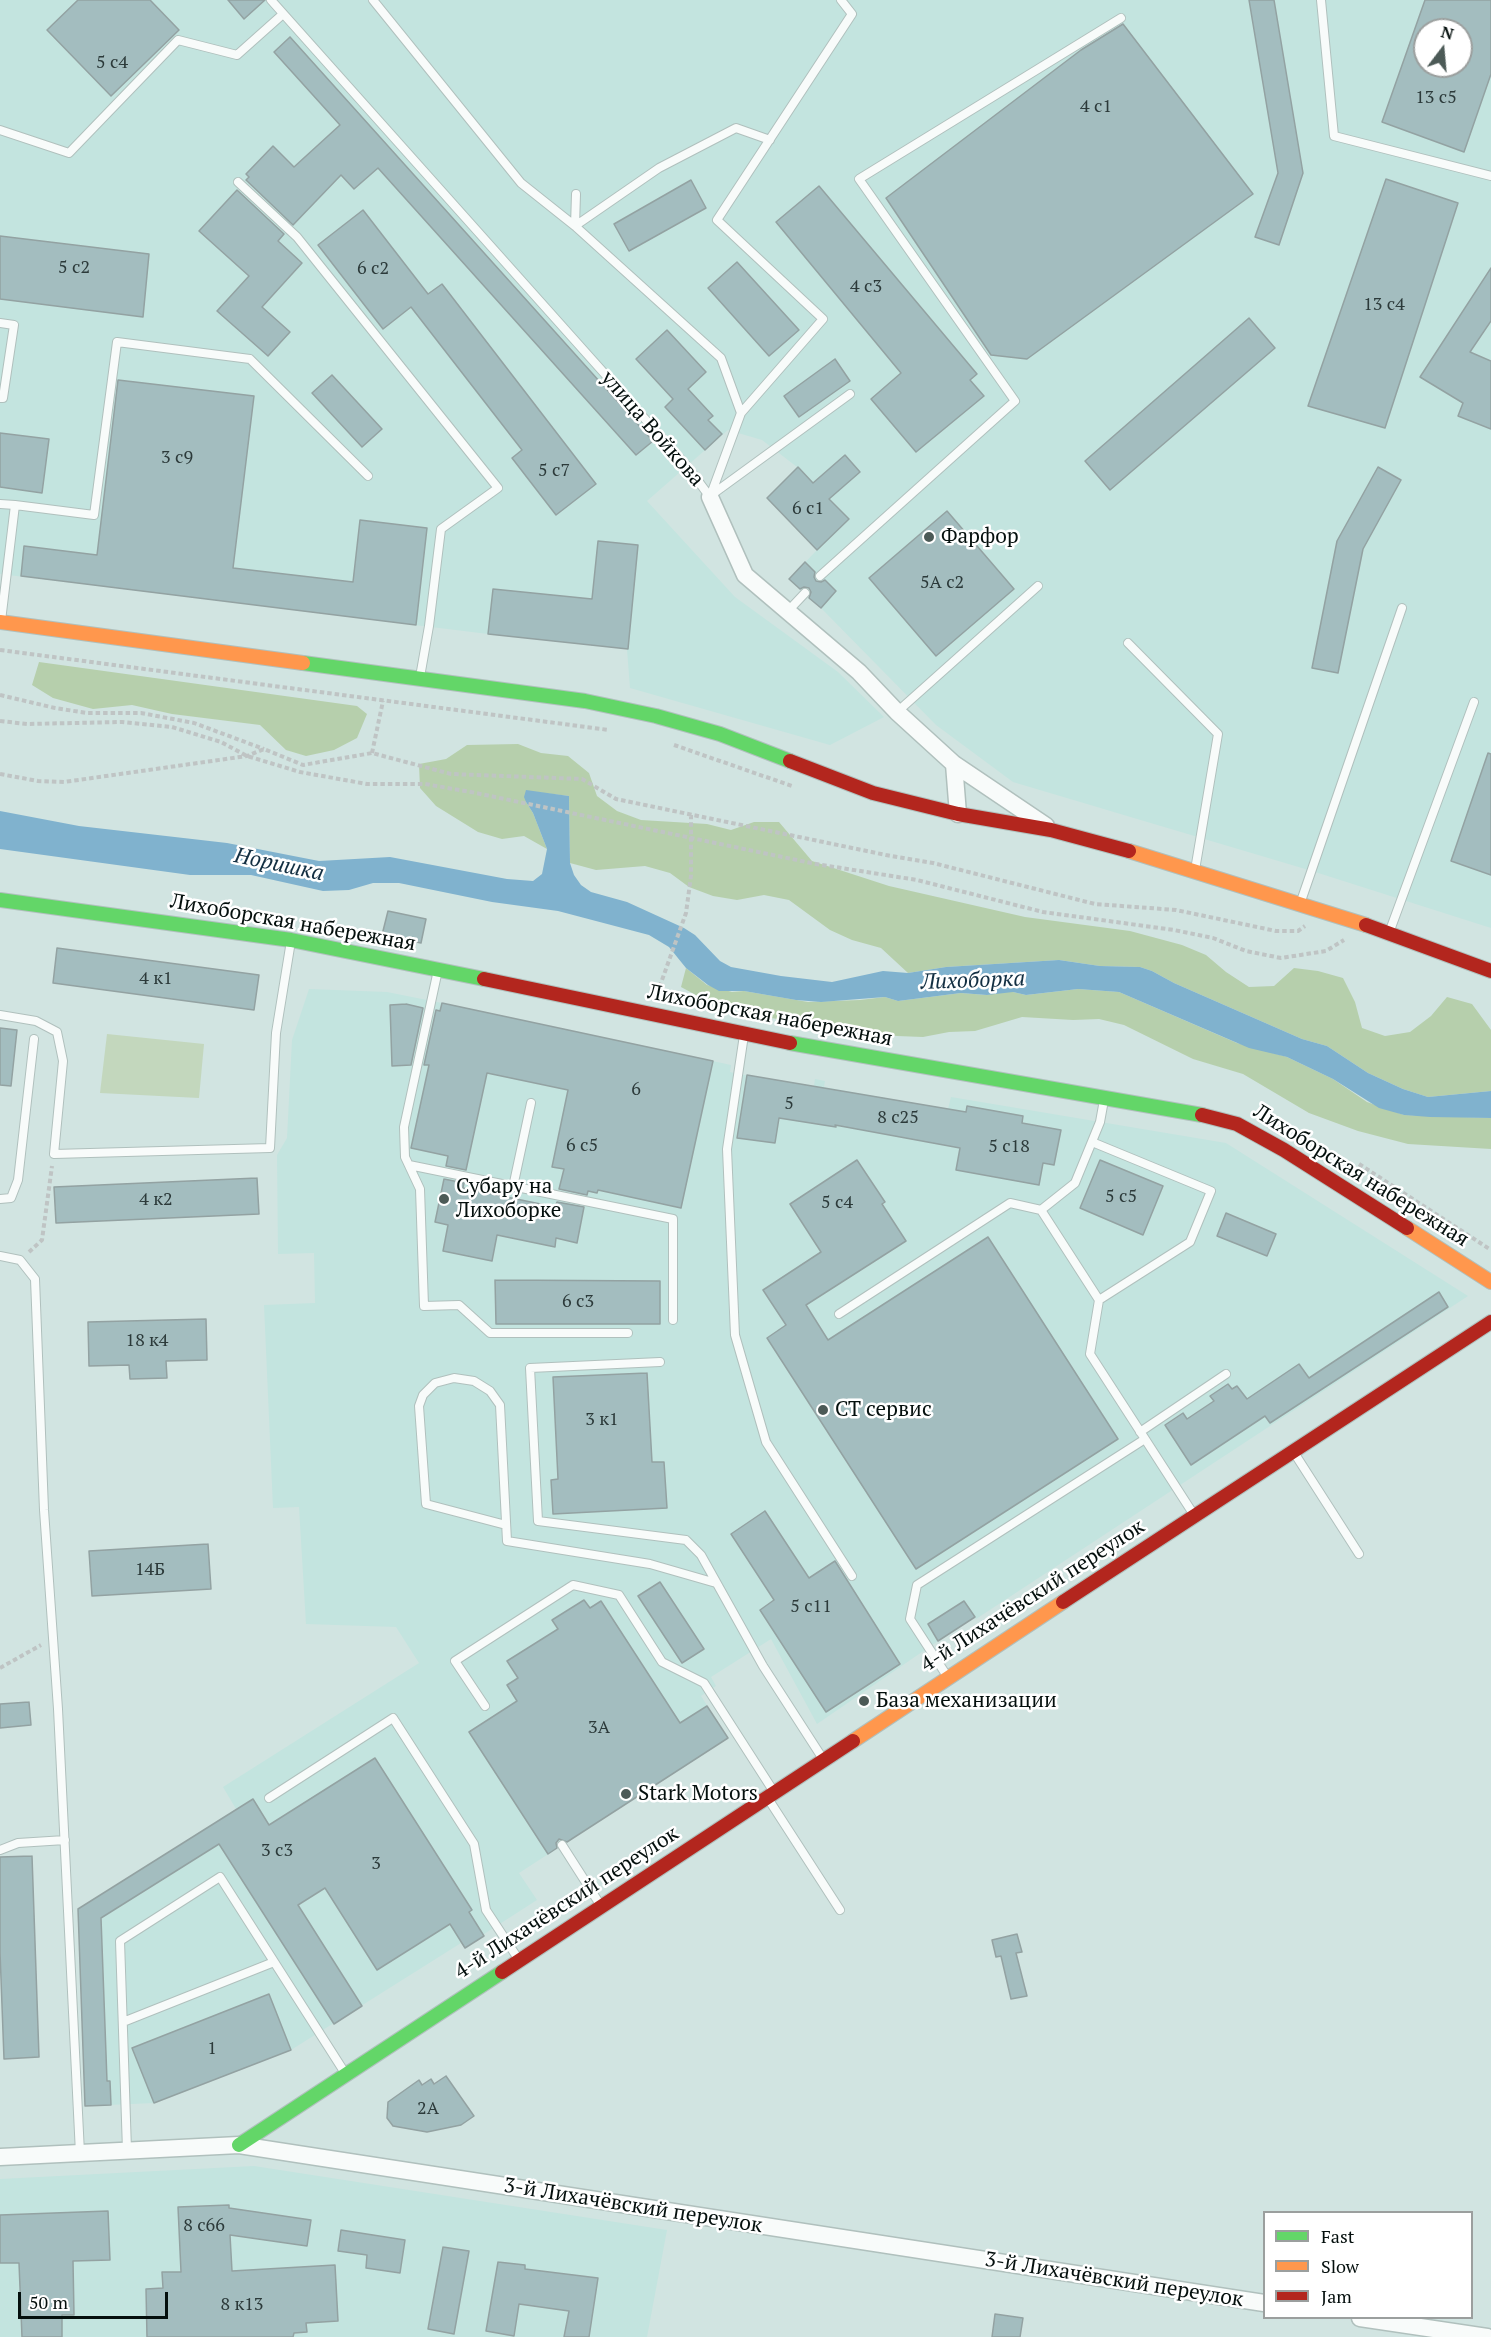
<!DOCTYPE html>
<meta charset="utf-8">
<style>
body{margin:0}
#map{position:relative;width:1491px;height:2337px;overflow:hidden;background:#d1e4e1;font-family:"PT Serif",serif}
canvas{display:block}
.legend{position:absolute;left:1263px;top:2211px;width:210px;height:108px;box-sizing:border-box;background:#fff;border:2px solid #9b9f9e;margin:0;padding:8px 10px;list-style:none;font-size:18px;color:#040f0d}
.legend li{display:flex;align-items:center;gap:12px;height:30px}
.legend b{width:30px;border:2px solid #9b9f9e}
.north{position:absolute;left:1413px;top:18px;width:60px;height:60px;box-sizing:border-box;background:#fff;border:2px solid #9b9f9e;border-radius:50%;rotate:16deg;font-size:16px;font-weight:700;line-height:24px;text-align:center;color:#040f0d}
.north::after{content:'';display:block;margin:auto;width:21px;height:27px;background:#4c5a57;clip-path:polygon(50% 0,100% 100%,50% 72%,0 100%)}
.scale{position:absolute;left:18px;top:2292px;width:150px;height:27px;box-sizing:border-box;border:3px solid #040f0d;border-top:0;padding-left:8px;font-size:18px;line-height:21px;white-space:nowrap;color:#040f0d;-webkit-text-stroke:4px #fff;paint-order:stroke}
</style>
<div id="map">
<canvas width="1491" height="2337"></canvas>
<ul class="legend">
<li><b style="height:8px;background:#63d668"></b>Fast</li>
<li><b style="height:8px;background:#ff974d"></b>Slow</li>
<li><b style="height:8px;background:#b3261e"></b>Jam</li>
</ul>
<div class="north">N</div>
<div class="scale">50 m</div>
</div>
<script>
const context = document.querySelector('canvas').getContext('2d');
context.lineJoin = 'round';
function fill(path, color) {
  context.fillStyle = color;
  context.fill(path, 'evenodd');
}
function shape(rows) {
  const path = new Path2D();
  for (const r of rows) {
    path.moveTo(r[0], r[1]);
    for (let i = 2; i < r.length; i += 2) path.lineTo(r[i], r[i + 1]);
  }
  return path;
}
function strokePath(path, color, width, dash) {
  context.strokeStyle = color;
  context.lineWidth = width;
  context.lineCap = dash ? 'butt' : 'round';
  context.setLineDash(dash || []);
  context.stroke(path);
}
function write(font, color, halo, rows, align = 'center') {
  context.font = font + ' "PT Serif",serif';
  context.lineWidth = 5;
  context.setLineDash([]);
  context.textBaseline = 'middle';
  context.strokeStyle = halo;
  context.fillStyle = color;
  for (const [text, x, y, turn = 0] of rows) {
    context.save();
    context.translate(x, y);
    context.rotate((+turn || 0) * Math.PI / 180);
    context.textAlign = isNaN(turn) ? turn : align;
    if (halo) context.strokeText(text, 0, 0);
    context.fillText(text, 0, 0);
    context.restore();
  }
}
const built = shape([
 [0,0,1491,0,1491,928,1312,871,1013,782,936,725,821,608,789,579,817,550,767,498,797,467,762,440,728,430,647,501,735,597,838,672,884,717,830,745,630,688,627,649,488,634,0,574],
 [1425,30,1461,30,1461,66,1425,66],
 [309,989,387,992,442,1003,731,1065,730,1072,738,1074,814,1086,815,1079,825,1081,824,1087,948,1109,951,1097,1226,1143,1468,1296,976,1619,974,1617,938,1641,817,1724,771,1639,711,1677,716,1686,701,1696,728,1738,519,1873,537,1900,484,1934,484,1936,465,1948,461,1943,291,2050,154,2103,85,2106,78,1909,236,1809,223,1787,419,1663,396,1627,306,1624,299,1507,273,1508,264,1305,315,1303,314,1253,278,1254,277,1155,287,1138,292,1040],
 [254,2166,667,2230,647,2337,0,2337,0,2179]
]);
const green = shape([
 [107,1034,204,1044,199,1098,100,1093]
]);
const forest = shape([
 [39,662,357,706,367,714,357,738,334,750,306,756,286,750,260,725,172,714,132,705,93,709,53,698,32,685],
 [518,744,541,753,568,756,589,773,597,796,617,811,641,820,707,824,731,830,754,822,779,822,812,861,889,886,1025,917,1130,931,1182,945,1206,955,1226,972,1249,987,1274,986,1294,968,1318,971,1343,978,1355,1002,1362,1028,1385,1036,1410,1032,1431,1016,1447,997,1472,1004,1491,1030,1491,1091,1428,1097,1403,1089,1368,1073,1327,1046,1302,1039,1174,983,1152,971,1140,967,1100,966,1059,960,946,967,908,973,881,948,852,940,830,930,789,900,764,895,737,900,713,896,689,887,670,873,645,866,596,870,570,863,569,796,526,791,526,802,533,813,547,849,524,836,502,839,478,832,436,806,420,788,419,764,446,759,467,745],
 [686,968,707,985,732,992,744,991,808,1002,860,1000,885,997,898,1001,961,993,987,995,1000,992,1013,992,1026,995,1078,989,1119,992,1237,1043,1287,1057,1333,1079,1367,1102,1404,1115,1491,1118,1491,1149,1408,1144,1358,1131,1309,1113,1243,1074,1193,1059,1124,1025,1099,1019,1073,1020,1022,1017,975,1031,949,1032,923,1037,897,1036,771,1018,705,1000,681,987]
]);
const water = shape([
 [526,790,569,796,570,863,574,875,581,885,591,892,627,902,684,928,695,935,720,961,731,967,781,976,832,982,883,971,908,973,946,967,1059,960,1100,966,1140,967,1152,971,1174,983,1302,1039,1327,1046,1368,1073,1403,1089,1428,1097,1491,1091,1491,1118,1430,1117,1404,1115,1379,1108,1333,1079,1287,1057,1249,1048,1119,992,1078,989,1026,995,1013,992,987,995,961,993,898,1001,885,997,821,1002,796,1000,744,991,719,991,708,985,686,968,669,947,649,935,558,911,492,902,399,883,373,883,349,890,323,891,251,875,190,875,0,849,0,811,79,826,227,843,319,861,390,857,507,879,533,881,542,874,547,849,533,813,526,802,524,797]
]);
const building = shape([
 [78,0,150,0,179,30,111,96,47,30,78,0],
 [228,0,265,0,244,19,228,0],
 [1249,0,1274,0,1303,173,1279,245,1255,237,1278,173,1249,0],
 [1425,0,1491,0,1491,74,1464,152,1382,122,1425,0],
 [1425,30,1461,30,1461,66,1425,66,1425,30],
 [1123,24,1253,194,1027,359,991,355,886,198,1081,50,1123,24],
 [290,37,653,441,636,455,378,168,354,189,341,175,293,225,246,180,249,177,246,174,273,146,294,167,340,125,274,52,290,37],
 [1386,179,1458,203,1385,428,1308,406,1386,179],
 [691,180,706,208,629,251,614,224,691,180],
 [819,186,977,374,970,380,984,396,916,452,871,399,901,373,776,222,819,186],
 [237,190,284,234,278,241,302,263,262,307,290,332,268,356,217,311,249,276,199,231,237,190],
 [363,210,428,294,442,284,596,484,556,515,512,458,522,450,411,307,383,329,318,245,363,210],
 [0,236,149,254,143,317,0,299,0,236],
 [737,262,799,330,769,356,708,288,737,262],
 [1491,268,1491,321,1470,352,1491,361,1491,429,1458,416,1463,403,1420,377,1491,268],
 [1249,318,1275,348,1110,490,1085,461,1249,318],
 [667,330,706,372,688,389,713,416,708,420,722,434,705,450,665,407,673,399,636,359,667,330],
 [835,359,850,381,799,417,784,396,835,359],
 [332,375,382,429,362,447,312,393,332,375],
 [118,380,254,396,233,568,353,582,360,520,427,528,416,625,21,576,24,546,97,555,118,380],
 [0,433,49,439,42,493,0,487,0,433],
 [845,455,860,472,829,499,849,519,817,550,767,498,798,467,813,483,845,455],
 [1378,467,1401,480,1363,549,1338,673,1312,668,1337,541,1378,467],
 [947,511,1014,589,936,656,869,578,947,511],
 [598,541,638,545,628,649,488,634,493,589,592,599,598,541],
 [805,562,815,572,814,577,816,581,821,582,825,580,836,591,821,608,809,598,811,592,809,588,804,587,800,589,789,579,805,562],
 [1488,753,1491,754,1491,875,1451,861,1488,753],
 [388,911,426,919,421,943,382,935,388,911],
 [57,948,259,975,254,1010,53,983,57,948],
 [442,1003,713,1061,681,1208,598,1190,597,1193,588,1191,587,1195,559,1189,564,1169,552,1167,568,1090,487,1073,466,1170,446,1166,448,1156,411,1148,429,1065,424,1065,436,1010,440,1011,442,1003],
 [406,1004,423,1008,411,1065,392,1066,390,1005,406,1004],
 [0,1028,17,1030,11,1086,0,1085,0,1028],
 [747,1075,966,1112,967,1106,1023,1116,1022,1123,1061,1130,1054,1165,1043,1163,1039,1185,956,1170,960,1148,835,1125,836,1127,779,1118,775,1143,737,1138,747,1075],
 [857,1160,885,1202,882,1204,906,1241,806,1305,828,1340,988,1237,1118,1439,916,1569,767,1338,786,1325,763,1290,821,1252,790,1204,857,1160],
 [1100,1160,1163,1186,1143,1235,1080,1208,1100,1160],
 [257,1178,259,1214,56,1223,54,1187,257,1178],
 [444,1179,464,1183,463,1188,555,1207,557,1202,584,1207,577,1243,556,1238,555,1247,497,1235,492,1261,443,1251,448,1225,435,1222,444,1179],
 [1226,1213,1276,1234,1267,1256,1217,1236,1226,1213],
 [495,1280,660,1281,660,1324,496,1324,495,1280],
 [1439,1292,1448,1307,1270,1423,1265,1416,1191,1465,1165,1425,1183,1413,1187,1419,1214,1401,1210,1396,1228,1384,1232,1389,1237,1386,1247,1399,1299,1364,1309,1378,1439,1292],
 [206,1319,207,1360,166,1361,167,1378,130,1379,129,1365,89,1366,88,1322,206,1319],
 [647,1373,652,1462,664,1462,667,1508,553,1514,551,1480,558,1479,553,1377,647,1373],
 [765,1511,809,1578,835,1561,900,1664,826,1712,760,1610,774,1600,731,1534,765,1511],
 [208,1544,211,1589,92,1596,89,1551,208,1544],
 [660,1582,704,1649,682,1663,638,1596,660,1582],
 [584,1600,590,1608,601,1601,680,1723,707,1706,728,1738,567,1842,559,1839,556,1843,557,1848,548,1854,469,1732,517,1701,507,1685,518,1678,507,1661,558,1629,552,1620,584,1600],
 [964,1601,975,1617,938,1641,928,1624,964,1601],
 [29,1702,31,1725,0,1728,0,1704,29,1702],
 [375,1758,472,1910,469,1912,484,1936,465,1948,450,1924,377,1970,325,1888,298,1905,362,2006,334,2024,219,1844,101,1918,107,2081,110,2081,111,2105,85,2106,78,1909,253,1799,269,1825,375,1758],
 [32,1856,39,2057,4,2059,0,1952,0,1857,32,1856],
 [1017,1934,1022,1952,1016,1953,1027,1996,1011,1999,1001,1956,996,1957,992,1940,1017,1934],
 [269,1994,291,2050,154,2103,132,2048,269,1994],
 [446,2076,474,2116,461,2125,427,2132,393,2126,387,2118,388,2102,419,2080,422,2085,431,2079,434,2084,446,2076],
 [229,2205,229,2208,311,2220,307,2246,230,2235,232,2271,335,2265,338,2321,306,2323,307,2332,294,2333,293,2337,147,2337,146,2289,163,2288,162,2272,181,2272,178,2207,229,2205],
 [108,2211,110,2260,73,2261,74,2315,62,2315,62,2337,22,2337,19,2263,0,2263,0,2215,108,2211],
 [341,2230,405,2240,400,2273,366,2268,367,2255,338,2251,341,2230],
 [443,2247,469,2251,454,2334,428,2329,443,2247],
 [498,2262,525,2265,525,2269,598,2278,589,2337,564,2337,569,2311,519,2304,514,2336,486,2331,498,2262],
 [995,2314,1023,2318,1020,2337,992,2337,995,2314]
]);
const path = shape([
 [0,650,609,730],
 [0,695,55,708,87,713,141,713,194,723,264,749],
 [0,721,27,724,122,722,172,727,221,742,247,756,300,772,367,784,425,784,471,792,816,864,917,880,1043,912,1174,930,1213,938,1246,951,1281,958,1326,951,1344,940],
 [674,745,792,786],
 [372,753,383,701],
 [0,774,38,781,64,782,247,756,264,749,303,765,372,753,451,774,582,779,616,799,886,855,933,863,1095,904,1176,910,1276,931,1298,931,1305,926],
 [657,994,686,913,691,876,691,815],
 [1359,1164,1491,1250],
 [29,1252,42,1240,52,1166],
 [0,1668,41,1645]
]);
const lane = shape([
 [271,0,687,466,710,497],
 [373,0,521,183,575,226,721,358,741,413],
 [1321,0,1334,136,1491,176],
 [0,130,69,153,178,40,237,55,283,14],
 [238,182,297,237,498,488,441,529,429,626,420,677],
 [575,226,659,168,736,128,770,140],
 [575,226,576,194],
 [0,323,14,325,3,398,0,398],
 [710,496,850,394],
 [710,497,741,413,823,319,717,220,852,14,841,0],
 [0,504,15,505],
 [820,576,1015,401,859,179,1121,18],
 [788,611,805,593],
 [1,621,15,505,94,515,117,342,250,359,368,476],
 [1128,643,1218,734,1195,870],
 [897,712,1038,586],
 [1300,904,1402,608],
 [1389,933,1474,702],
 [438,970,404,1127,405,1157,420,1189,424,1306,459,1305,490,1333,628,1333],
 [0,1015,36,1021,57,1032,63,1061,54,1154,270,1148,276,1033,291,941],
 [744,1035,727,1149,735,1335,766,1442,852,1576],
 [1092,1142,1211,1191,1190,1242,1099,1300],
 [409,1165,673,1219,673,1320],
 [513,1187,531,1103],
 [0,1199,11,1198,18,1180,34,1039],
 [1041,1210,1075,1183,1100,1122,1104,1100],
 [0,1256,20,1260,35,1279,44,1510,58,1709,80,2153],
 [839,1314,1010,1203,1041,1210,1099,1300,1090,1354,1145,1439],
 [660,1362,530,1368,538,1521,686,1540,701,1555,763,1666,823,1759],
 [1140,1432,1226,1374],
 [1293,1451,1359,1554],
 [506,1525,426,1504,419,1406,423,1395,435,1383,454,1378,474,1381,490,1391,500,1405,507,1541,650,1564,716,1583],
 [947,1676,910,1619,917,1585,1145,1439,1194,1515],
 [485,1706,455,1661,573,1585,619,1595,662,1662,704,1683,774,1792],
 [767,1797,840,1910],
 [269,1798,393,1718,474,1844,486,1910,519,1960],
 [562,1845,601,1906],
 [0,1850,18,1843,65,1840],
 [123,2022,274,1962],
 [127,2150,120,1941,220,1877,345,2073]
]);
const street = shape([
 [710,497,745,575,859,672,897,712,954,764,1046,826],
 [954,764,958,814],
 [0,2157,239,2145,1264,2303],
 [1360,2318,1487,2337]
]);
const fast = shape([
 [303,663,585,701,656,716,720,734,790,761],
 [0,900,291,940,484,979],
 [790,1043,1202,1115],
 [239,2145,502,1972]
]);
const slow = shape([
 [0,622,303,663],
 [1129,851,1366,925],
 [1407,1228,1491,1282],
 [853,1741,1063,1602]
]);
const jam = shape([
 [790,761,873,793,958,814,1051,830,1129,851],
 [1366,925,1491,971],
 [484,979,790,1043],
 [1202,1115,1237,1124,1284,1150,1407,1228],
 [1063,1602,1491,1322],
 [502,1972,853,1741]
]);
const markers = [
 [929,537,6,"#4c5a57"],
 [444,1199,6,"#4c5a57"],
 [823,1410,6,"#4c5a57"],
 [864,1701,6,"#4c5a57"],
 [626,1794,6,"#4c5a57"]
];
const numberNames = [
 ["5 с4",112,63],
 ["13 с5",1436,98],
 ["4 с1",1096,107],
 ["5 с2",74,268],
 ["6 с2",373,269],
 ["4 с3",866,287],
 ["13 с4",1384,305],
 ["3 с9",177,458],
 ["5 с7",554,471],
 ["6 с1",808,509],
 ["5А с2",942,583],
 ["4 к1",156,979],
 ["6",636,1090],
 ["5",789,1104],
 ["8 с25",898,1118],
 ["6 с5",582,1146],
 ["5 с18",1009,1147],
 ["5 с5",1121,1197],
 ["4 к2",156,1200],
 ["5 с4",837,1203],
 ["6 с3",578,1302],
 ["18 к4",147,1341],
 ["3 к1",602,1420],
 ["14Б",150,1570],
 ["5 с11",811,1607],
 ["3А",599,1728],
 ["3 с3",277,1851],
 ["3",376,1864],
 ["1",212,2049],
 ["2А",428,2109],
 ["8 с66",204,2226],
 ["8 к13",242,2305]
];
const streetNames = [
 ["улица Войкова",652,429,49],
 ["Лихоборская набережная",293,923,10],
 ["Лихоборская набережная",770,1016,11],
 ["Лихоборская набережная",1361,1176,32],
 ["4-й Лихачёвский переулок",1033,1596,-33],
 ["4-й Лихачёвский переулок",567,1903,-33],
 ["3-й Лихачёвский переулок",633,2206,9],
 ["3-й Лихачёвский переулок",1114,2280,9]
];
const poiNames = [
 ["Фарфор",941,537],
 ["Субару на",456,1187],
 ["Лихоборке",456,1211],
 ["СТ сервис",835,1410],
 ["База механизации",876,1701],
 ["Stark Motors",638,1794]
];
const waterNames = [
 ["Норишка",279,865,12],
 ["Лихоборка",973,981,-2]
];
fill(built, '#c3e4df');
fill(green, '#c3d7bd');
fill(forest, '#b6cfac');
fill(water, '#80b2ce');
fill(building, '#a3bdbf');
strokePath(building, '#93a2a2', 1.5);
strokePath(lane, '#b0c0bd', 10);
strokePath(street, '#b0c0bd', 19);
strokePath(fast, '#b0c0bd', 16);
strokePath(slow, '#b0c0bd', 16);
strokePath(jam, '#b0c0bd', 16);
strokePath(path, '#bfc4c4', 4, [4.5, 3]);
strokePath(lane, '#f8fbfa', 8);
strokePath(street, '#f8fbfa', 16);
strokePath(fast, '#63d668', 14);
strokePath(slow, '#ff974d', 14);
strokePath(jam, '#b3261e', 14);
for (const [x, y, r, color] of markers) {
  const dot = new Path2D();
  dot.arc(x, y, r, 0, 2 * Math.PI);
  context.fillStyle = color;
  context.fill(dot);
  strokePath(dot, '#fff', 2);
}
write('18px', '#2c3a3a', null, numberNames);
write('21px', '#040f0d', '#fff', streetNames);
write('21px', '#040f0d', '#fff', poiNames, 'left');
write('italic 22px', '#132f42', '#fff', waterNames);
</script>
